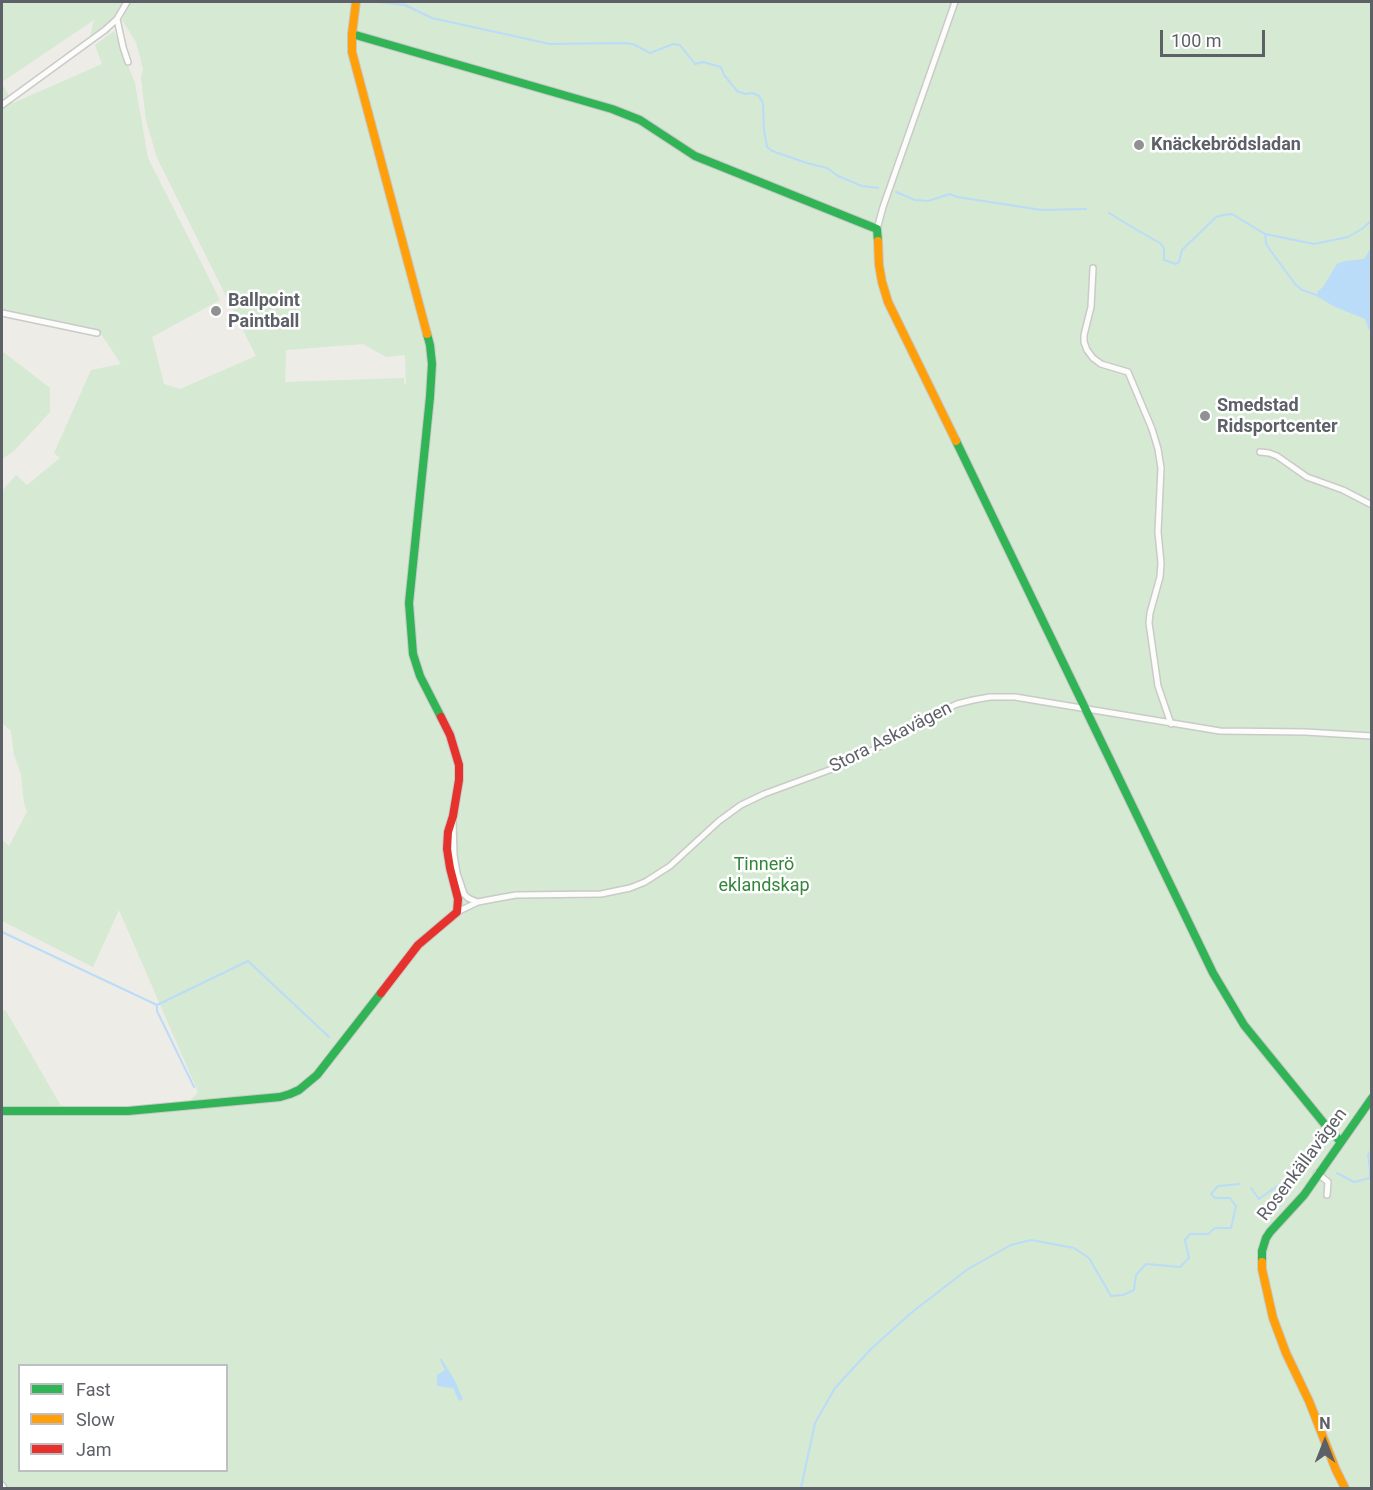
<!DOCTYPE html>
<meta charset="utf-8">
<style>
body{margin:0}
#map{position:relative;width:1373px;height:1490px;overflow:hidden;background:#edece7;font-family:Roboto,sans-serif}
canvas{display:block}
.frame{position:absolute;inset:0;border:3px solid #5d6066;pointer-events:none}
.legend{position:absolute;left:18px;top:1364px;width:210px;height:108px;box-sizing:border-box;background:#fff;border:2px solid #bebfc2;margin:0;padding:8px 10px;list-style:none;font-size:18px;color:#5d6066}
.legend li{display:flex;align-items:center;gap:12px;height:30px}
.legend b{width:30px;border:2px solid #bebfc2}
.north{position:absolute;left:1295px;top:1412px;width:60px;height:60px;-webkit-text-stroke:4px #fff;paint-order:stroke;rotate:0deg;font-size:16px;font-weight:700;line-height:24px;text-align:center;color:#5d6066}
.north::after{content:'';display:block;margin:auto;width:21px;height:27px;background:#5d6066;clip-path:polygon(50% 0,100% 100%,50% 72%,0 100%)}
.scale{position:absolute;left:1160px;top:30px;width:105px;height:27px;box-sizing:border-box;border:3px solid #5d6066;border-top:0;padding-left:8px;font-size:18px;line-height:21px;white-space:nowrap;color:#5d6066;-webkit-text-stroke:4px #fff;paint-order:stroke}
</style>
<div id="map">
<canvas width="1373" height="1490"></canvas>
<div class="frame"></div>
<ul class="legend">
<li><b style="height:8px;background:#30b455"></b>Fast</li>
<li><b style="height:8px;background:#ff9f0a"></b>Slow</li>
<li><b style="height:8px;background:#e5322d"></b>Jam</li>
</ul>
<div class="north">N</div>
<div class="scale">100 m</div>
</div>
<script>
const context = document.querySelector('canvas').getContext('2d');
context.lineJoin = 'round';
function fill(path, color) {
  context.fillStyle = color;
  context.fill(path, 'evenodd');
}
function shape(rows) {
  const path = new Path2D();
  for (const r of rows) {
    path.moveTo(r[0], r[1]);
    for (let i = 2; i < r.length; i += 2) path.lineTo(r[i], r[i + 1]);
  }
  return path;
}
function strokePath(path, color, width, dash) {
  context.strokeStyle = color;
  context.lineWidth = width;
  context.lineCap = dash ? 'butt' : 'round';
  context.setLineDash(dash || []);
  context.stroke(path);
}
function write(font, color, halo, rows, align = 'center') {
  context.font = font + ' Roboto,sans-serif';
  context.lineWidth = 5;
  context.setLineDash([]);
  context.textBaseline = 'middle';
  context.strokeStyle = halo;
  context.fillStyle = color;
  for (const [text, x, y, turn = 0] of rows) {
    context.save();
    context.translate(x, y);
    context.rotate((+turn || 0) * Math.PI / 180);
    context.textAlign = isNaN(turn) ? turn : align;
    if (halo) context.strokeText(text, 0, 0);
    context.fillText(text, 0, 0);
    context.restore();
  }
}
const green = shape([
 [2,2,124,2,110,21,90,37,94,20,2,82],
 [130,2,1371,2,1371,1488,2,1488,2,1010,6,1011,61,1106,40,1110,184,1107,198,1092,119,910,93,967,2,921,2,840,9,846,27,812,24,803,21,774,14,755,11,731,2,723,2,491,16,475,27,485,60,458,54,453,91,370,121,364,99,331,2,312,2,83,13,103,102,64,95,45,114,31,135,83,148,158,220,300,152,337,164,384,180,389,256,356,157,158,146,120,141,78,143,69,136,42,122,20],
 [363,344,386,357,405,355,406,384,404,383,404,378,285,382,286,350],
 [20,1366,226,1366,226,1470,20,1470],
 [2,351,50,388,50,412,14,451,2,459]
]);
const water = shape([
 [1371,248,1371,331,1369,330,1365,319,1333,306,1317,296,1318,291,1323,287,1337,264,1345,261,1364,259],
 [441,1358,454,1379,463,1399,459,1401,453,1388,437,1386,437,1375,445,1370,440,1360]
]);
const stream = shape([
 [379,2,405,5,432,18,550,44,624,43,633,44,650,53,673,44,680,45,695,64,703,62,721,67,724,75,737,91,745,94,753,93,759,96,763,103,764,130,767,147,772,151,807,163,827,168,838,176,862,186,878,188],
 [896,192,915,200,928,201,950,194,957,197,1042,210,1086,209],
 [1109,213,1137,230,1160,243,1164,248,1164,260,1176,264,1179,262,1182,250,1210,223,1216,217,1223,215,1232,214,1265,234,1314,244,1348,237,1362,229,1372,220],
 [1265,234,1266,243,1270,250,1296,285,1302,290,1319,296],
 [2,932,157,1005,248,961,329,1037],
 [157,1006,157,1011,194,1087],
 [1337,1173,1354,1182,1370,1178,1370,1169,1368,1155,1372,1149],
 [1251,1188,1259,1199,1277,1186,1291,1187,1310,1162],
 [801,1488,815,1423,835,1388,871,1349,911,1313,968,1269,1011,1245,1031,1240,1074,1248,1089,1258,1111,1296,1123,1295,1134,1290,1136,1275,1146,1264,1180,1267,1189,1258,1185,1240,1190,1234,1208,1234,1215,1228,1231,1228,1236,1206,1230,1198,1215,1198,1211,1194,1218,1186,1240,1184]
]);
const street = shape([
 [117,19,123,47,128,62],
 [2,105,105,30,117,19,127,2],
 [877,229,883,207,955,2],
 [1093,268,1091,307,1084,335,1084,342,1087,350,1093,358,1101,364,1128,372,1152,429,1158,449,1161,468,1158,532,1161,563,1160,577,1150,613,1149,623,1158,686,1171,724],
 [2,313,97,333],
 [1260,452,1269,453,1277,456,1307,477,1343,490,1372,505],
 [453,821,454,855,457,873,464,894,468,898,477,902],
 [457,912,478,902,499,898,516,895,601,894,630,888,645,882,670,866,719,821,741,805,764,794,832,769,881,746,942,711,957,704,973,700,990,697,1015,697,1220,731,1305,732,1372,736],
 [1317,1173,1328,1182,1327,1195],
 [2,1485,4,1488]
]);
const fast = shape([
 [352,34,612,109,640,120,695,156,877,229,878,241],
 [427,334,430,345,432,364,430,397,409,603,413,654,420,676,441,717],
 [956,441,1213,973,1244,1025,1327,1127,1340,1141],
 [2,1111,128,1111,280,1097,290,1094,299,1090,317,1075,381,993],
 [1262,1262,1262,1251,1266,1238,1270,1232,1304,1195,1372,1098]
]);
const slow = shape([
 [356,2,352,34,352,52,427,334],
 [878,241,879,265,882,282,888,302,956,441],
 [1262,1262,1262,1269,1273,1318,1286,1353,1309,1401,1336,1470,1345,1488]
]);
const jam = shape([
 [381,993,418,945,457,912,458,899,450,868,447,849,448,832,453,816,459,780,459,765,450,735,441,717]
]);
const markers = [
 [1139,145,6,"#8f9193"],
 [216,311,6,"#8f9193"],
 [1205,416,6,"#8f9193"]
];
const poiNames = [
 ["Knäckebrödsladan",1151,145],
 ["Ballpoint",228,301],
 ["Paintball",228,322],
 ["Smedstad",1217,406],
 ["Ridsportcenter",1217,427]
];
const streetNames = [
 ["Stora Askavägen",891,738,-27],
 ["Rosenkällavägen",1303,1165,-53]
];
const parkNames = [
 ["Tinnerö",764,865],
 ["eklandskap",764,886]
];
fill(green, '#d5e9d3');
fill(water, '#bbdcf8');
strokePath(stream, '#bbdcf8', 2);
strokePath(street, '#cacac9', 8);
strokePath(fast, '#c9c9c8', 10);
strokePath(slow, '#c9c9c8', 10);
strokePath(jam, '#c9c9c8', 10);
strokePath(street, '#fcfcfb', 5);
strokePath(fast, '#30b455', 8);
strokePath(slow, '#ff9f0a', 8);
strokePath(jam, '#e5322d', 8);
for (const [x, y, r, color] of markers) {
  const dot = new Path2D();
  dot.arc(x, y, r, 0, 2 * Math.PI);
  context.fillStyle = color;
  context.fill(dot);
  strokePath(dot, '#fff', 2);
}
write('bold 18px', '#5d6066', '#fff', poiNames, 'left');
write('18px', '#5d6066', '#fff', streetNames);
write('18px', '#33863b', '#fff', parkNames);
</script>
